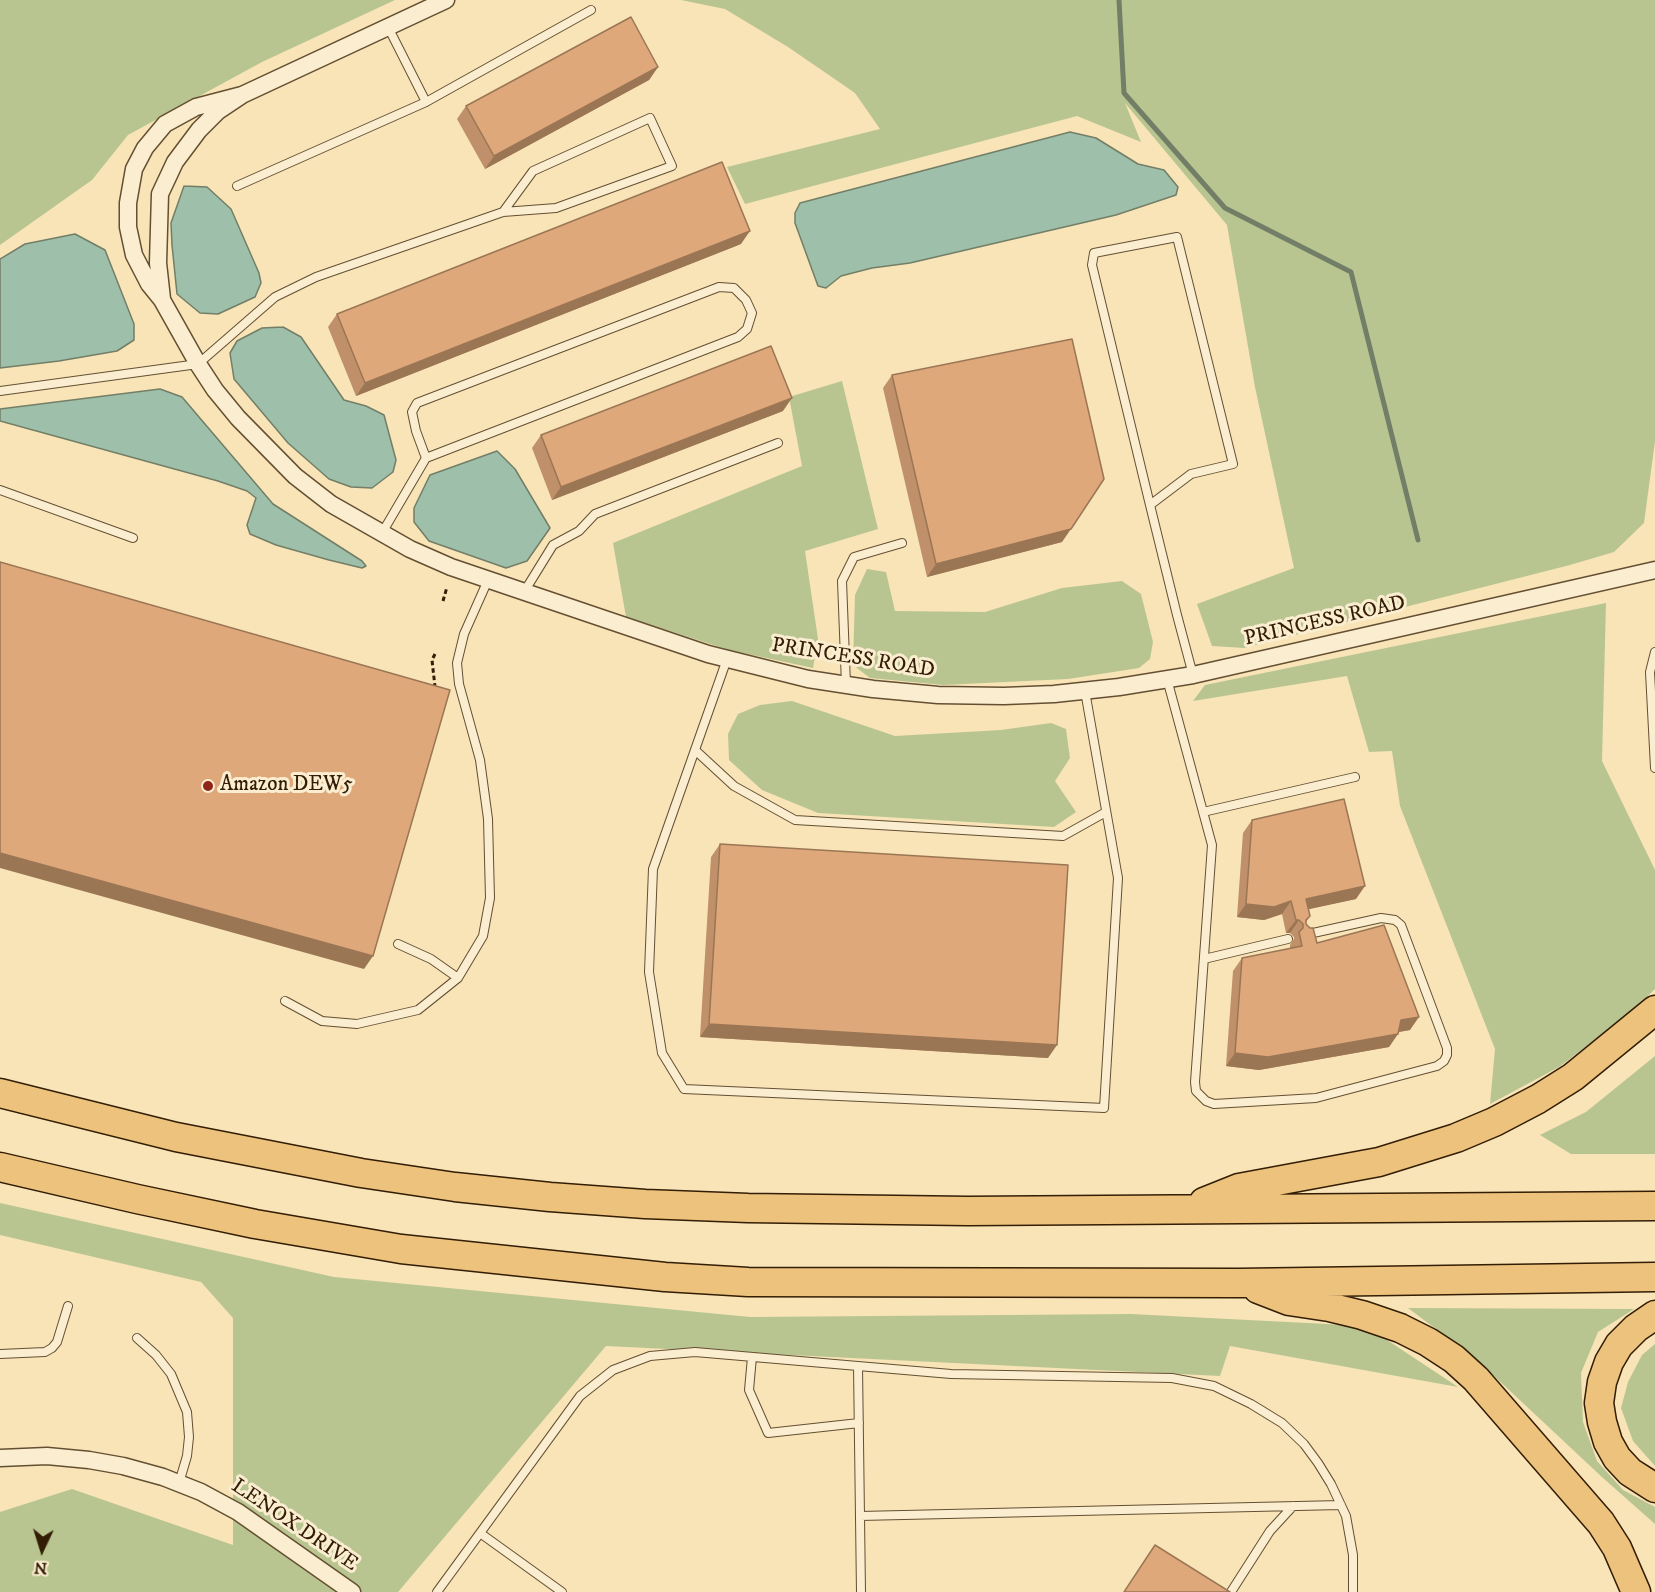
<!DOCTYPE html>
<style>
body{margin:0}
#map{position:relative;width:1655px;height:1592px;overflow:hidden;background:#f8e4b7;font-family:"IM FELL DW Pica",serif}
canvas{display:block}
.north{position:absolute;left:12px;top:1520px;width:60px;height:60px;-webkit-text-stroke:4px #faedd0;paint-order:stroke;rotate:184deg;font-size:16px;font-weight:700;line-height:24px;text-align:center;color:#331d05}
.north::after{content:'';display:block;margin:auto;width:21px;height:27px;background:#331d05;clip-path:polygon(50% 0,100% 100%,50% 72%,0 100%)}
</style>
<div id="map">
<canvas width="1655" height="1592"></canvas>
<div class="north">N</div>
</div>
<script>
const context = document.querySelector('canvas').getContext('2d');
context.lineJoin = 'round';
function fill(path, color) {
  context.fillStyle = color;
  context.fill(path, 'evenodd');
}
function shape(rows) {
  const path = new Path2D();
  for (const r of rows) {
    path.moveTo(r[0], r[1]);
    for (let i = 2; i < r.length; i += 2) path.lineTo(r[i], r[i + 1]);
  }
  return path;
}
function strokePath(path, color, width, dash) {
  context.strokeStyle = color;
  context.lineWidth = width;
  context.lineCap = dash ? 'butt' : 'round';
  context.setLineDash(dash || []);
  context.stroke(path);
}
function write(font, color, halo, rows, align = 'center') {
  context.font = font + ' "IM FELL DW Pica",serif';
  context.lineWidth = 6;
  context.setLineDash([]);
  context.textBaseline = 'middle';
  context.strokeStyle = halo;
  context.fillStyle = color;
  for (const [text, x, y, turn = 0] of rows) {
    context.save();
    context.translate(x, y);
    context.rotate((+turn || 0) * Math.PI / 180);
    context.textAlign = isNaN(turn) ? turn : align;
    if (halo) context.strokeText(text, 0, 0);
    context.fillText(text, 0, 0);
    context.restore();
  }
}
const green = shape([
 [0,0,395,0,262,62,128,135,92,180,0,245],
 [681,0,1655,0,1655,441,1644,523,1614,552,1570,565,1244,648,1212,646,1197,604,1294,568,1255,387,1227,225,1125,103,1141,142,1077,116,745,204,727,167,880,129,855,93,788,47,725,9],
 [842,381,878,529,805,551,818,639,813,668,729,650,626,617,613,543,802,466,789,397],
 [867,569,886,572,895,611,985,612,1062,588,1122,581,1141,594,1153,642,1150,659,1139,668,1068,679,943,685,870,678,853,665,855,595],
 [1606,603,1602,761,1655,870,1655,989,1630,1013,1559,1067,1490,1104,1495,1049,1400,806,1392,751,1369,752,1347,676,1193,701,1205,685],
 [792,701,895,736,1001,730,1051,723,1066,729,1070,758,1055,781,1076,812,1054,827,818,813,762,790,729,760,728,734,738,714,760,705],
 [1655,1056,1655,1154,1571,1154,1540,1135,1586,1112],
 [0,1203,334,1277,750,1317,1131,1314,1366,1326,1458,1387,1230,1346,1220,1376,606,1346,398,1592,0,1592,0,1512,72,1489,233,1545,233,1318,201,1282,0,1235],
 [1408,1308,1634,1309,1598,1332,1581,1373,1583,1422,1597,1461,1623,1490,1655,1507,1655,1524,1603,1478,1477,1360],
 [1655,1344,1655,1466,1633,1441,1621,1408,1628,1382,1642,1355]
]);
const water = shape([
 [1070,132,1096,138,1138,164,1164,170,1178,187,1176,195,1116,215,910,263,872,268,841,276,826,288,818,286,795,223,795,213,800,203,1070,132],
 [184,186,207,187,231,209,259,273,261,283,255,297,218,314,200,313,177,294,172,245,171,223,184,186],
 [75,234,105,250,134,324,134,340,117,351,59,361,0,368,0,259,25,244,75,234],
 [283,327,301,337,344,400,366,406,384,415,396,460,393,472,372,488,351,487,329,479,288,443,234,379,230,353,237,341,262,328,283,327],
 [160,389,182,397,273,504,362,561,366,566,362,568,329,560,276,545,250,534,247,525,256,498,247,491,218,481,0,421,0,409,160,389],
 [497,451,515,469,550,528,527,561,506,568,429,541,414,522,414,508,430,475,497,451]
]);
const stream = shape([
 [1119,0,1124,93,1225,208,1351,272,1418,540]
]);
const path = shape([
 [443,601,447,587],
 [435,654,432,660,435,687]
]);
const service = shape([
 [388,27,426,102,591,10],
 [237,186,426,102],
 [0,391,198,364,275,297,316,277,503,212,556,208,672,166,650,118,533,171,503,212],
 [0,490,133,538],
 [1150,505,1191,474,1233,464,1177,237,1094,253,1092,265,1150,505,1177,615,1193,675],
 [382,533,426,458,416,431,412,412,417,403,719,287,734,288,746,300,752,313,747,329,738,337,426,458],
 [524,592,553,545,579,531,595,514,778,443],
 [1655,652,1650,672,1655,768],
 [727,659,653,869,649,972,662,1053,684,1089,1104,1108,1118,878,1085,691],
 [1167,679,1212,845,1195,1082,1196,1091,1206,1101,1214,1104,1316,1098,1437,1066,1444,1061,1447,1055,1447,1048,1401,925,1395,920,1381,918,1304,935],
 [846,685,842,581,854,557,902,543],
 [695,750,734,786,795,820,1063,836,1106,812],
 [1203,812,1355,777],
 [398,944,431,959,458,978],
 [1204,959,1288,939],
 [285,1001,322,1021,357,1024,418,1010,458,978,483,936,490,898,488,819,480,760,459,684,457,663,464,634,488,580],
 [137,1338,156,1355,171,1374,187,1412,189,1437,187,1456,179,1483],
 [0,1354,45,1352,52,1348,57,1342,68,1306],
 [752,1357,749,1390,768,1433,859,1423],
 [858,1366,861,1592],
 [860,1516,1341,1505],
 [480,1533,562,1592],
 [437,1592,580,1396,613,1370,650,1356,695,1352,951,1374,1172,1378,1214,1386,1251,1404,1282,1423,1304,1444,1318,1463,1331,1484,1346,1516,1353,1555,1353,1592],
 [1231,1592,1270,1531,1293,1506]
]);
const minor = shape([
 [242,95,196,107,165,124,145,148,134,169,128,203,128,227,134,255,149,284,162,300,198,364,215,390,238,418,295,476,331,504,410,549,451,567,708,654,808,679,873,689,938,695,1004,696,1054,694,1119,687,1193,675,1655,570],
 [162,299,158,263,160,194,175,162,199,130,218,111,242,95,446,0],
 [0,1458,47,1456,89,1460,123,1466,163,1477,201,1492,238,1512,352,1592]
]);
const motorway = shape([
 [0,1093,176,1137,361,1173,455,1187,550,1197,645,1204,748,1208,968,1211,1655,1206],
 [0,1167,137,1199,255,1224,401,1249,665,1277,748,1282,1239,1283,1655,1277],
 [1204,1202,1239,1188,1379,1162,1456,1138,1494,1122,1538,1099,1573,1077,1655,1010],
 [1258,1289,1289,1301,1329,1307,1362,1315,1400,1328,1428,1342,1454,1359,1476,1379,1601,1523,1617,1548,1636,1592],
 [1655,1315,1636,1328,1619,1345,1609,1362,1602,1382,1599,1403,1602,1422,1608,1442,1617,1458,1630,1472,1655,1488]
]);
const wall = shape([
 [658,67,649,80,485,169,457,119,466,106],
 [741,244,356,396,328,327,337,314],
 [892,375,1062,542,927,577,883,388],
 [783,411,552,500,532,448,541,435],
 [1252,820,1356,899,1308,909,1310,916,1306,922,1306,924,1317,943,1410,1030,1399,1032,1389,1047,1259,1070,1226,1066,1233,971,1242,958,1290,949,1290,945,1294,939,1294,937,1290,933,1286,933,1282,914,1264,920,1237,917,1243,833],
 [720,844,1048,1058,700,1037,711,857]
]);
const shadedWall = shape([
 [658,67,649,80,485,169,494,156],
 [750,231,741,244,356,396,365,383],
 [792,398,783,411,552,500,561,487],
 [1071,529,1062,542,927,577,936,564],
 [0,853,373,956,364,969,0,868],
 [1365,886,1356,899,1296,912,1306,899],
 [1291,901,1282,914,1264,920,1237,917,1246,904],
 [1296,920,1299,920,1290,933,1286,933],
 [1419,1017,1410,1030,1392,1033,1401,1020],
 [709,1024,1057,1045,1048,1058,700,1037],
 [1398,1034,1389,1047,1259,1070,1226,1066,1235,1053]
]);
const building = shape([
 [631,17,658,67,494,156,466,106,631,17],
 [722,162,750,231,365,383,337,314,722,162],
 [1072,339,1104,479,1071,529,936,564,892,375,1072,339],
 [771,346,792,398,561,487,541,435,771,346],
 [0,562,450,690,373,956,0,853,0,562],
 [1344,799,1365,886,1306,899,1310,916,1306,920,1306,924,1310,928,1313,928,1317,943,1384,925,1419,1017,1401,1020,1398,1034,1268,1057,1235,1053,1242,958,1302,946,1299,932,1303,928,1303,924,1299,920,1296,920,1291,901,1274,907,1246,904,1252,820,1344,799],
 [720,844,1068,865,1057,1045,709,1024,720,844],
 [1155,1545,1230,1592,1124,1592,1155,1545]
]);
const markers = [
 [208,786,6,"#8f2418"]
];
const streetNames = [
 ["PRINCESS ROAD",1325,622,-13],
 ["PRINCESS ROAD",853,659,9],
 ["LENOX DRIVE",294,1526,34]
];
const poiNames = [
 ["Amazon DEW5",220,786]
];
fill(green, '#b9c591');
fill(water, '#9ebfa9');
strokePath(water, '#737e67', 1.5);
strokePath(stream, '#737e67', 5);
strokePath(service, '#644f32', 10);
strokePath(minor, '#644f32', 19);
strokePath(motorway, '#331d05', 31);
strokePath(path, '#331d05', 3, [4.5, 3]);
strokePath(service, '#faedd0', 8);
strokePath(minor, '#faedd0', 16);
strokePath(motorway, '#ecc27c', 28);
fill(wall, '#bf9069');
fill(shadedWall, '#9b7655');
fill(building, '#dea87a');
strokePath(building, '#9b7655', 1.5);
for (const [x, y, r, color] of markers) {
  const dot = new Path2D();
  dot.arc(x, y, r, 0, 2 * Math.PI);
  context.fillStyle = color;
  context.fill(dot);
  strokePath(dot, '#faedd0', 2);
}
write('21px', '#331d05', '#faedd0', streetNames);
write('21px', '#331d05', '#faedd0', poiNames, 'left');
</script>
